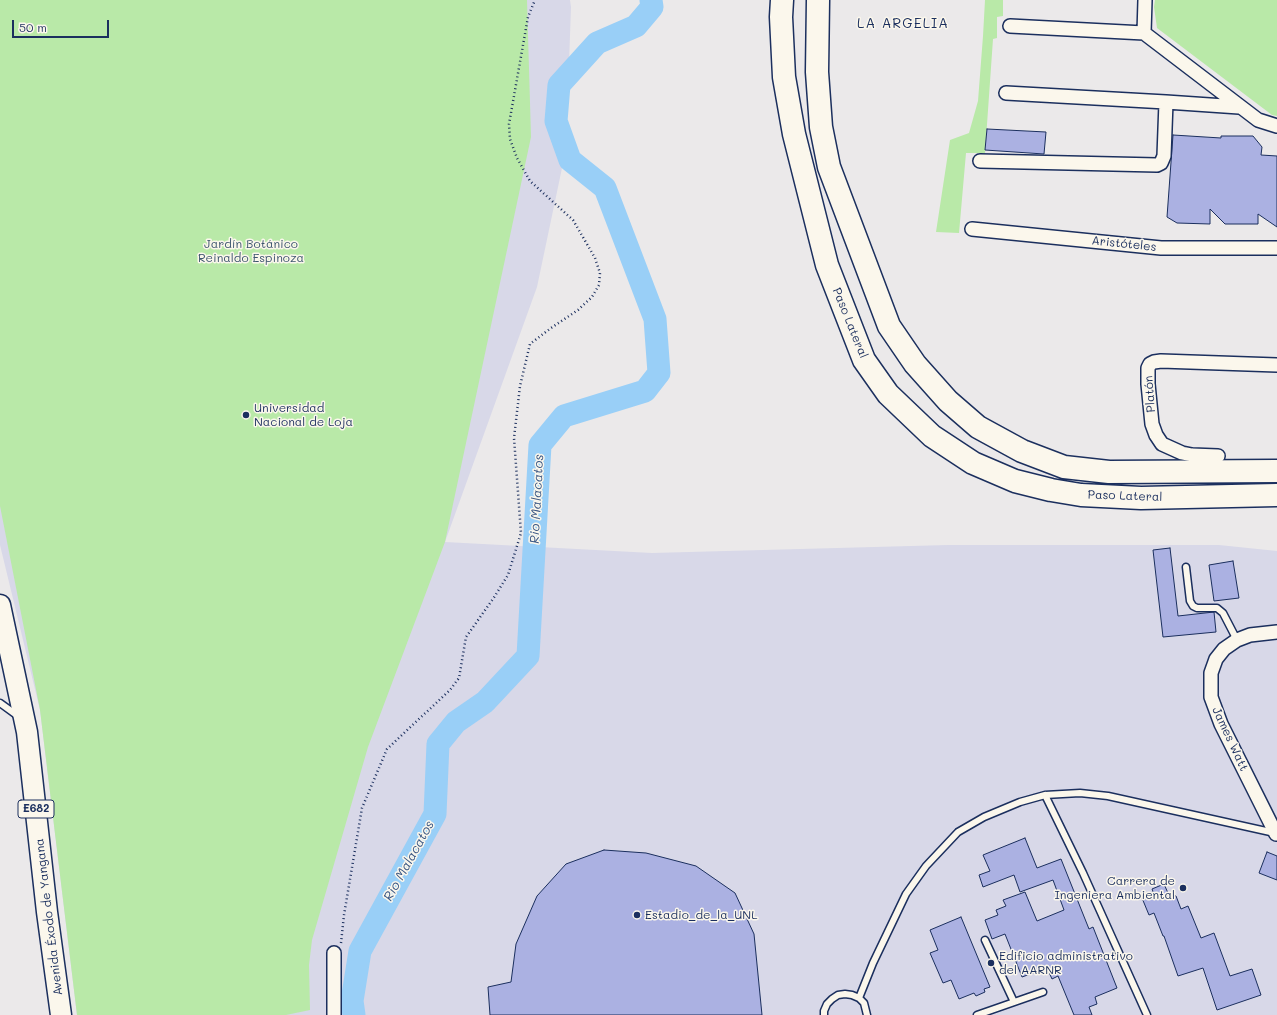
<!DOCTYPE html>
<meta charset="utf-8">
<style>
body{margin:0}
#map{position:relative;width:1277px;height:1015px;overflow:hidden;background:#ebe9ea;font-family:Mali,sans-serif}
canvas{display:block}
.scale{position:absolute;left:12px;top:20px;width:97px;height:18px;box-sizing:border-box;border:2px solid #1b2f5e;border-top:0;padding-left:5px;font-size:12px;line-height:14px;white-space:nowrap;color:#1b2f5e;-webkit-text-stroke:3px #fbf7ec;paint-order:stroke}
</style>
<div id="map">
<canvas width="1277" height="1015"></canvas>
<div class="scale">50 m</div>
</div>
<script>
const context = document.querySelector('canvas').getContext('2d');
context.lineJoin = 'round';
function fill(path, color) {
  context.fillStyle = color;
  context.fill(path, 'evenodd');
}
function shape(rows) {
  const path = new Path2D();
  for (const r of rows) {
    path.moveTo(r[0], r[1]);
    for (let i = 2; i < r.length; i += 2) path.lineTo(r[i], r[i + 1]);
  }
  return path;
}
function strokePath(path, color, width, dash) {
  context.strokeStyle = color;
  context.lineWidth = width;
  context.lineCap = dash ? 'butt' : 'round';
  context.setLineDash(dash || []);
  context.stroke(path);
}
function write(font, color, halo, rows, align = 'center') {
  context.font = font + ' Mali,sans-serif';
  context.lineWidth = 3;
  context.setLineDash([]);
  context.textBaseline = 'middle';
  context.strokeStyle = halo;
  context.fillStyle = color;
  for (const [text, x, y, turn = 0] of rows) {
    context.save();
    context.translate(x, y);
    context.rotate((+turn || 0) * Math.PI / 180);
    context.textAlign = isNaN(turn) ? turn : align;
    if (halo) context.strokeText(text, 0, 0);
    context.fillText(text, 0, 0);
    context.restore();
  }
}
const built = shape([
 [0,0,570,0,571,7,566,149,537,287,445,542,652,553,948,545,1219,545,1277,551,1277,1015,77,1015,40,710,0,545]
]);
const green = shape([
 [0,0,527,0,531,137,445,542,368,747,312,940,309,965,310,1010,286,1015,77,1015,40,710,0,506],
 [985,0,1003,0,1003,16,997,17,997,38,993,39,985,153,966,153,959,233,936,232,950,140,969,133,978,101,983,36],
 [1155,0,1277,0,1277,116,1272,115,1157,28,1154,7]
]);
const river = shape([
 [354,1015,352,1001,360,951,435,814,438,744,456,722,485,702,528,656,540,445,564,416,645,391,659,373,655,319,605,188,570,160,556,121,559,85,597,43,636,26,652,7,651,0]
]);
const building = shape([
 [987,129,1046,132,1044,154,985,150,987,129],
 [1173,135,1221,138,1221,136,1253,136,1262,147,1261,155,1277,156,1277,227,1258,214,1258,224,1225,224,1210,209,1210,224,1177,223,1167,217,1173,135],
 [1170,548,1178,616,1214,612,1216,632,1163,637,1153,550,1170,548],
 [1233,561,1239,598,1214,601,1209,565,1233,561],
 [1025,838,1037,868,1061,859,1089,929,1093,927,1117,988,1095,997,1097,1004,1089,1007,1092,1015,1074,1015,1058,976,1052,979,1047,968,1022,977,1005,934,992,939,985,920,998,915,996,910,1006,906,1003,900,1025,892,1037,921,1064,910,1053,880,1020,892,1014,875,983,887,979,875,990,871,983,855,1025,838],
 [604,850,646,853,696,866,735,893,754,934,762,1015,490,1015,488,987,511,982,516,944,537,896,566,864,604,850],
 [1267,852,1277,856,1277,880,1259,873,1267,852],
 [1164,884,1168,893,1176,896,1181,909,1188,906,1201,938,1214,933,1230,976,1252,969,1261,995,1217,1010,1203,968,1178,976,1164,936,1163,936,1154,913,1149,915,1142,898,1154,894,1152,889,1164,884],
 [961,917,990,987,984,989,985,992,976,996,974,993,959,999,951,980,943,983,930,953,938,950,930,930,961,917]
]);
const path = shape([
 [341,943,344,915,362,808,387,749,450,690,459,678,466,637,493,599,508,575,521,533,514,438,520,386,530,344,551,328,578,310,592,297,599,285,600,273,595,258,573,220,530,181,517,158,510,139,509,124,528,17,535,0]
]);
const lane = shape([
 [1186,567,1190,601,1193,606,1197,608,1217,608,1223,613,1237,640],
 [0,703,18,716],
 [1045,795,1083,873,1147,1015],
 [985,940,1014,1002],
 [859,998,873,963,906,894,926,866,958,832,984,817,1020,802,1045,795,1080,793,1108,796,1275,833],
 [824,1015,824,1011,827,1004,832,999,838,995,845,994,852,995,859,998,864,1003,867,1015],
 [977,1015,1043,992]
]);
const street = shape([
 [1010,26,1144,33,1258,120,1277,126],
 [1144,33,1145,0],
 [1006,93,1166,102],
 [980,161,1157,165,1161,163,1164,156,1166,102,1239,107],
 [972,229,1161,248,1277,248],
 [1218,456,1192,455,1182,453,1162,444,1156,435,1152,424,1148,384,1148,368,1150,364,1154,362,1161,361,1277,365],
 [1276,834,1221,724,1211,697,1211,673,1216,659,1224,649,1237,640,1250,635,1277,632],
 [334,953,334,1015]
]);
const primary = shape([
 [0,605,27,732,47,912,61,1015]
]);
const highway = shape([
 [782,0,781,17,784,77,794,134,827,265,864,360,888,394,932,436,973,463,1015,481,1051,490,1081,495,1141,498,1277,495],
 [818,0,817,72,821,127,829,167,889,326,915,364,948,401,978,427,1022,451,1064,467,1109,472,1277,471]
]);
const markers = [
 [246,415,4,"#1b2f5e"],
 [1183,888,4,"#1b2f5e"],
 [637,915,4,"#1b2f5e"],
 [991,963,4,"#1b2f5e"]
];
const shields = [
 [36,809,36]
];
const shieldNames = [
 ["E682",36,809]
];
const parkNames = [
 ["Jardín Botánico",251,244],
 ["Reinaldo Espinoza",251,258]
];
const streetNames = [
 ["Aristóteles",1124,244,6],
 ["Paso Lateral",850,323,68],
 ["Platón",1150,394,-94],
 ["Paso Lateral",1125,496,2],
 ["James Watt",1230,739,65],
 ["Avenida Éxodo de Yangana",49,917,-97]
];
const poiNames = [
 ["Universidad",254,408],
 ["Nacional de Loja",254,422],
 ["Carrera de",1175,881,"right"],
 ["Ingeniera Ambiental",1175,895,"right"],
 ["Estadio_de_la_UNL",645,915],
 ["Edificio administrativo",999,956],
 ["del AARNR",999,970]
];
const waterNames = [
 ["Rio Malacatos",537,499,-87],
 ["Rio Malacatos",409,861,-61]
];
const quarterNames = [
 ["LA ARGELIA",903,24]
];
fill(built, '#d8d8e8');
fill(green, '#b9e9a8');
strokePath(river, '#99cff7', 23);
fill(building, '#abb1e2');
strokePath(building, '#1b2f5e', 1);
strokePath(lane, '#1b2f5e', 9);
strokePath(street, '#1b2f5e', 16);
strokePath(primary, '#1b2f5e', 23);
strokePath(highway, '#1b2f5e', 25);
strokePath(path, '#1b2f5e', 2.5, [1, 3]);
strokePath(lane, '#fbf7ec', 6);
strokePath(street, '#fbf7ec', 13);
strokePath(primary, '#fbf7ec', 20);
strokePath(highway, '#fbf7ec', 22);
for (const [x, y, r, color] of markers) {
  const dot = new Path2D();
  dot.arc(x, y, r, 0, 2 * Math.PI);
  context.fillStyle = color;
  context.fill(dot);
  strokePath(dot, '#fbf7ec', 1.5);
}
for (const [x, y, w] of shields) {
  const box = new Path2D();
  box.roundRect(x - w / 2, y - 9, w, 18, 3);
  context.fillStyle = '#fbf7ec';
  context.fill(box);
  strokePath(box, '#1b2f5e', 1);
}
write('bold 11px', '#1b2f5e', null, shieldNames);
write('12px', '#3b546d', '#fbf7ec', parkNames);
write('12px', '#1b2f5e', '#fbf7ec', streetNames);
write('12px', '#1b2f5e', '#fbf7ec', poiNames, 'left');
write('italic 13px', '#3a5784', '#fbf7ec', waterNames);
context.letterSpacing = '1px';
write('14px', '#1b2f5e', '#fbf7ec', quarterNames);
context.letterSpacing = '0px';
</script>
